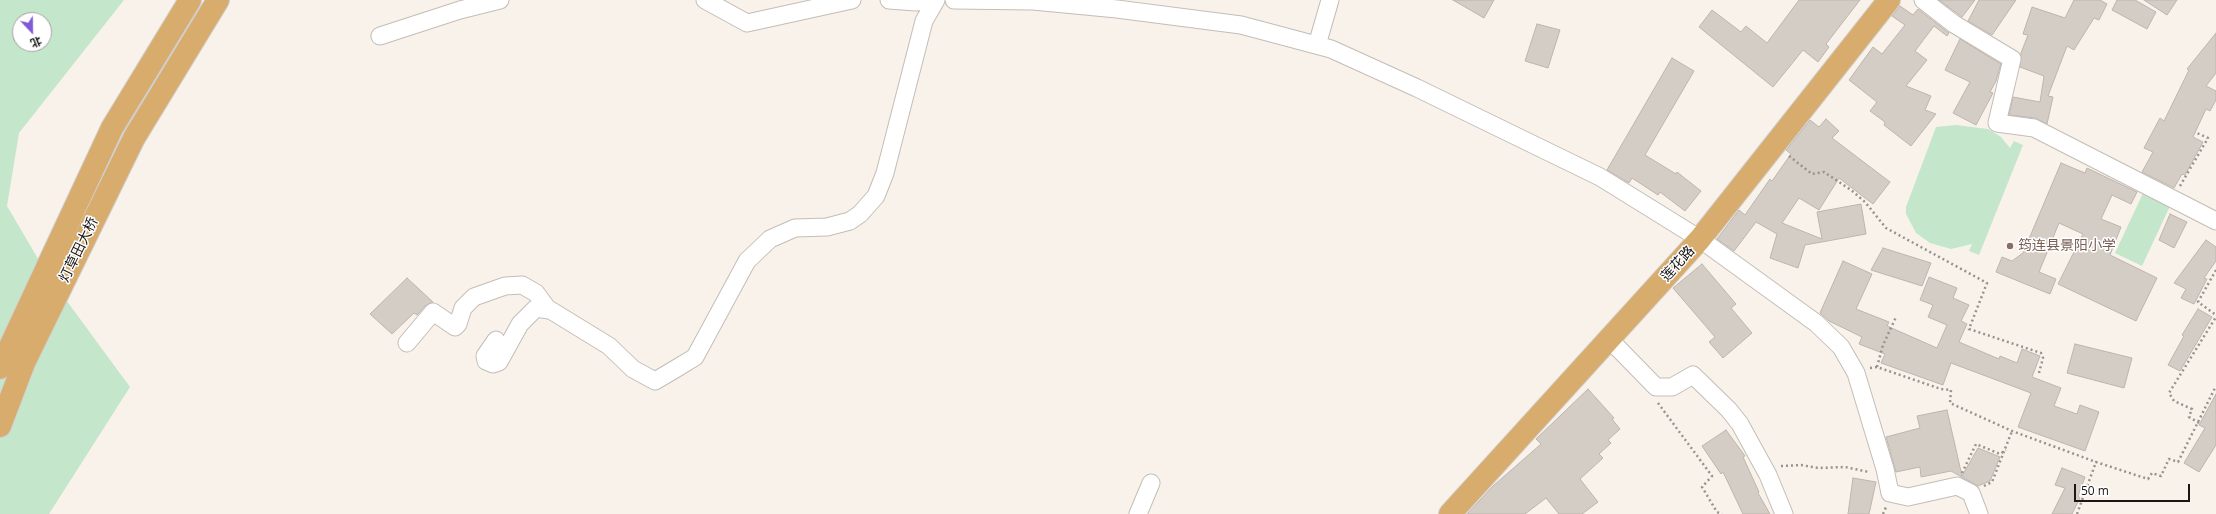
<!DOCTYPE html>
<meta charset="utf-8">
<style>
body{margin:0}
#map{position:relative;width:2216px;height:514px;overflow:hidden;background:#f9f2eb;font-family:"Open Sans","Noto Sans SC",sans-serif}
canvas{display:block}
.north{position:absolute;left:12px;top:12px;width:40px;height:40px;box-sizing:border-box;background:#fff;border:1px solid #a3a2a1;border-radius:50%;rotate:158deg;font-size:11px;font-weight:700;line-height:16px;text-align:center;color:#191614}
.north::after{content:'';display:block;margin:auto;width:14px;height:18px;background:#815bd5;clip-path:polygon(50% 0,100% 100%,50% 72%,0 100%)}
.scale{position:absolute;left:2074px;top:484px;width:116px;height:18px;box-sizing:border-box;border:2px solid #191614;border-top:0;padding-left:5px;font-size:12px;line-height:14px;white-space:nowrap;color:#191614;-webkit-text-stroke:3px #fff;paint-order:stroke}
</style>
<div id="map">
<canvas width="2216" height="514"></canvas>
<div class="north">北</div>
<div class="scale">50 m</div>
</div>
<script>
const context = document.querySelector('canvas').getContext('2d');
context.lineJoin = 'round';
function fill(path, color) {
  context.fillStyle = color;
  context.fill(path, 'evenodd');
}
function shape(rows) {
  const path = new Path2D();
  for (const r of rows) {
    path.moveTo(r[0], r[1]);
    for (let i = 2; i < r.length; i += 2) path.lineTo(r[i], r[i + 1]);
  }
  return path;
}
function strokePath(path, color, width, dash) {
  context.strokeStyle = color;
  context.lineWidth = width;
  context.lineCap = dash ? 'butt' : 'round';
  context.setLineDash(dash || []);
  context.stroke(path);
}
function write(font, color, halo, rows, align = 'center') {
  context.font = font + ' "Open Sans","Noto Sans SC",sans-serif';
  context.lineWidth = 3;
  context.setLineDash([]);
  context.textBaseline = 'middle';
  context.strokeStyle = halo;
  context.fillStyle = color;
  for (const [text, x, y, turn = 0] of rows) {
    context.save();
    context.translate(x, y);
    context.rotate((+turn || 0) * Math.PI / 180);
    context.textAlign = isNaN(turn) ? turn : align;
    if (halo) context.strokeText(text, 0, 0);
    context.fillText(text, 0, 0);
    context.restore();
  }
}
const green = shape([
 [0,0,124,0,19,133,7,206,47,274,130,387,49,514,0,514],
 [20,20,44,20,44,44,20,44],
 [1956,125,1988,129,2001,137,2010,148,2014,141,2023,145,1979,255,1969,251,1972,244,1951,249,1930,243,1916,233,1906,214,1906,207,1936,127],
 [2144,191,2171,204,2142,266,2115,253]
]);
const building = shape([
 [1453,0,1494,0,1484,18,1453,0],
 [1799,0,1860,0,1826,44,1829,47,1818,62,1803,50,1773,87,1699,27,1712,10,1741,32,1746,26,1767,43,1799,0],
 [1939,0,1975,0,1962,17,1939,0],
 [1979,0,2016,0,1992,35,1968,21,1979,0],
 [2074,0,2100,0,2107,4,2099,20,2094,18,2074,50,2067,46,2048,96,2053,97,2047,124,2035,118,2009,115,2013,97,2040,102,2044,76,2020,67,2021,53,2028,35,2023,34,2032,7,2065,18,2074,0],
 [2117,0,2135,0,2156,12,2147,29,2112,10,2117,0],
 [2144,0,2177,0,2167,15,2144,0],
 [1900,6,1913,15,1918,9,1949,33,1947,36,1934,26,1915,51,1927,60,1906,86,1931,96,1925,110,1936,114,1911,146,1884,125,1885,122,1870,111,1877,102,1849,80,1873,47,1882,54,1905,25,1892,16,1900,6],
 [1537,24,1560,30,1548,68,1525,61,1537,24],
 [2216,33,2216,73,2206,86,2216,91,2216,100,2210,111,2206,109,2193,137,2203,142,2185,175,2182,174,2174,188,2142,172,2153,152,2144,148,2160,118,2164,121,2189,70,2187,69,2216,33],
 [1960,39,2001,64,1996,81,1990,92,1993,93,1976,125,1953,113,1970,82,1945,70,1960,39],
 [1672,58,1694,71,1645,155,1676,174,1677,172,1701,191,1685,211,1660,192,1658,195,1632,178,1629,183,1607,170,1672,58],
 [1826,119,1839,131,1832,138,1890,182,1873,204,1839,178,1819,210,1799,198,1782,223,1822,239,1817,212,1861,204,1866,234,1805,245,1798,268,1770,258,1777,234,1756,222,1734,251,1717,239,1739,210,1745,215,1770,179,1772,181,1791,154,1786,150,1810,120,1819,127,1826,119],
 [2061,163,2085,173,2087,168,2137,192,2131,204,2112,195,2101,219,2121,227,2110,255,2157,278,2136,321,2058,284,2083,234,2059,223,2039,272,2056,279,2050,294,1996,272,2002,257,2012,261,2023,253,2061,163],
 [2170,214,2187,222,2174,248,2159,240,2170,214],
 [2206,240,2216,247,2216,261,2204,278,2207,279,2194,304,2181,298,2186,289,2174,283,2206,240],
 [1883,248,1931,263,1922,286,1871,270,1883,248],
 [1843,261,1872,274,1856,309,1889,322,1887,326,1937,348,1947,325,1928,317,1933,305,1920,300,1929,277,1957,288,1953,298,1969,305,1961,321,1967,324,1959,342,1999,359,2000,356,2017,363,2022,349,2040,356,2032,377,2061,388,2054,406,2077,414,2080,405,2099,412,2085,451,2018,427,2031,393,1951,363,1943,385,1881,363,1885,354,1859,344,1862,337,1829,321,1820,313,1843,261],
 [1702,264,1736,304,1731,308,1752,333,1723,358,1709,342,1715,337,1673,288,1702,264],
 [407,278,433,302,426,305,417,315,414,313,392,334,370,314,407,278],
 [2198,309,2212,317,2180,371,2168,365,2184,336,2182,335,2198,309],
 [2075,344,2132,358,2124,388,2067,373,2075,344],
 [1588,389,1614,418,1612,419,1620,429,1608,440,1611,443,1599,454,1603,458,1580,479,1598,502,1582,514,1559,514,1546,498,1525,514,1467,514,1493,486,1541,444,1536,439,1588,389],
 [2216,394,2216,445,2199,472,2184,463,2205,428,2199,425,2216,394],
 [1947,410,1962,476,1978,448,2000,457,1990,481,1978,486,1951,471,1921,477,1920,467,1896,472,1886,437,1920,428,1917,416,1947,410],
 [1726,430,1745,456,1743,457,1759,492,1758,493,1770,514,1743,514,1723,472,1721,474,1702,446,1726,430],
 [2062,468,2085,477,2078,496,2080,498,2072,514,2052,514,2065,488,2055,485,2062,468],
 [1853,478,1876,482,1869,514,1848,514,1853,478]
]);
const path = shape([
 [1789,156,1812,174,1824,172,1851,190,1865,202,1886,228,1987,283,1969,329,2041,353,2043,358,2039,373],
 [2180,186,2208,138,2197,133],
 [2216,270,2198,302,2216,315],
 [1877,367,1883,345,1896,317],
 [1870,368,1877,367,1941,389,1951,390,1950,403,2012,431,2096,462],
 [1658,403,1712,476,1702,487,1717,512,1722,514],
 [2199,423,2189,417,2192,409,2174,401,2169,393,2216,317],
 [1781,466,1801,465,1818,468,1845,467,1869,472],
 [1962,473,1976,444,2000,454,2006,450],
 [1984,486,1992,482,2012,431],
 [1883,514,1886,507],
 [2077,514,2096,462,2148,479,2152,473,2161,476,2169,459,2178,462,2216,386]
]);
const minor = shape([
 [705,0,747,23,852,0],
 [889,0,916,2,933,0],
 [954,0,1033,1,1117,9,1241,25,1331,49,1417,88,1600,177,1700,239,1816,323,1841,347,1856,373,1885,469,1890,493,1908,497,1957,486,1971,493,1979,514],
 [1923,0,1954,24,2012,59,1997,123,2034,128,2216,221],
 [380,36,460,10,500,0],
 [1317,45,1330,0],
 [496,340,485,356,486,361,493,364,499,362,520,324,536,308,549,310],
 [1610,340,1656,387,1672,387,1693,375,1729,410,1740,424,1768,475,1784,514],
 [407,343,433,312,455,327,458,324,463,308,474,297,505,286,522,285,536,293,547,308,609,346,633,369,655,381,677,368,695,357,747,261,770,239,795,228,827,227,850,221,860,214,876,196,885,173,924,21,936,0],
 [1138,514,1151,483]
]);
const major = shape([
 [0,368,112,128,190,0],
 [0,426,24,363,134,138,218,0],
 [1450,514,1700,239,1889,0]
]);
const markers = [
 [2010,246,4,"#8d6e63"]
];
const educationNames = [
 ["筠连县景阳小学",2018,246]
];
const streetNames = [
 ["灯草田大桥",79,250,-64],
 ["莲花路",1678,264,-48]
];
fill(green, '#c4e7cb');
fill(building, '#d4cdc6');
strokePath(building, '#bcb5af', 1);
strokePath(minor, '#c4bdb6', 19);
strokePath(major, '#d1d0d0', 24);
strokePath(path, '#97928d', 2.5, [2, 3]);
strokePath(minor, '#fff', 17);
strokePath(major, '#d8ac6d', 22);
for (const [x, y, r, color] of markers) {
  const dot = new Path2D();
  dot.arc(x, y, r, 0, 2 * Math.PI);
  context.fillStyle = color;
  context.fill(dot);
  strokePath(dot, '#fff', 1.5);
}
write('14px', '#785e54', '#fff', educationNames, 'left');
write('14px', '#191614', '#fff', streetNames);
</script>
